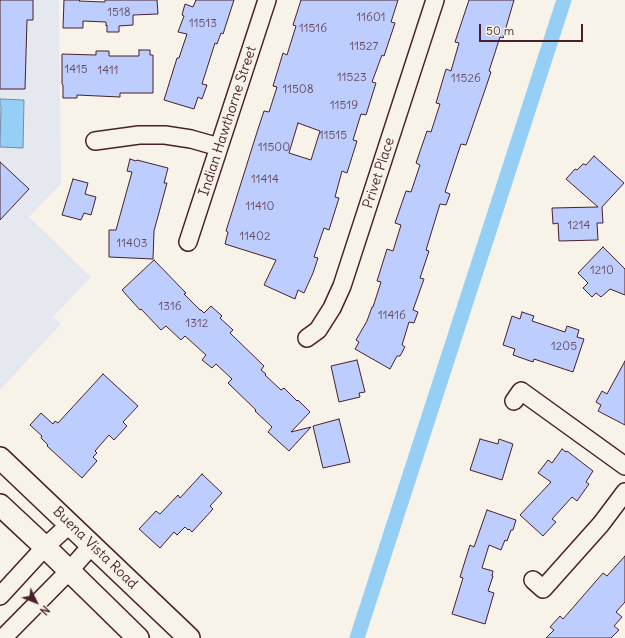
<!DOCTYPE html>
<style>
body{margin:0}
#map{position:relative;width:625px;height:638px;overflow:hidden;background:#f7f3e8;font-family:Delius,sans-serif}
canvas{display:block}
.north{position:absolute;left:16px;top:582px;width:40px;height:40px;-webkit-text-stroke:3px #f7f3e8;paint-order:stroke;rotate:133deg;font-size:11px;font-weight:700;line-height:16px;text-align:center;color:#4a1f2b}
.north::after{content:'';display:block;margin:auto;width:14px;height:18px;background:#4a1f2b;clip-path:polygon(50% 0,100% 100%,50% 72%,0 100%)}
.scale{position:absolute;left:479px;top:24px;width:104px;height:18px;box-sizing:border-box;border:2px solid #4a1f2b;border-top:0;padding-left:5px;font-size:12px;line-height:14px;white-space:nowrap;color:#4a1f2b;-webkit-text-stroke:3px #f7f3e8;paint-order:stroke}
</style>
<div id="map">
<canvas width="625" height="638"></canvas>
<div class="north">N</div>
<div class="scale">50 m</div>
</div>
<script>
const context = document.querySelector('canvas').getContext('2d');
context.lineJoin = 'round';
function fill(path, color) {
  context.fillStyle = color;
  context.fill(path, 'evenodd');
}
function shape(rows) {
  const path = new Path2D();
  for (const r of rows) {
    path.moveTo(r[0], r[1]);
    for (let i = 2; i < r.length; i += 2) path.lineTo(r[i], r[i + 1]);
  }
  return path;
}
function strokePath(path, color, width, dash) {
  context.strokeStyle = color;
  context.lineWidth = width;
  context.lineCap = dash ? 'butt' : 'round';
  context.setLineDash(dash || []);
  context.stroke(path);
}
function write(font, color, halo, rows, align = 'center') {
  context.font = font + ' Delius,sans-serif';
  context.lineWidth = 3.5;
  context.setLineDash([]);
  context.textBaseline = 'middle';
  context.strokeStyle = halo;
  context.fillStyle = color;
  for (const [text, x, y, turn = 0] of rows) {
    context.save();
    context.translate(x, y);
    context.rotate((+turn || 0) * Math.PI / 180);
    context.textAlign = isNaN(turn) ? turn : align;
    if (halo) context.strokeText(text, 0, 0);
    context.fillText(text, 0, 0);
    context.restore();
  }
}
const built = shape([
 [0,0,59,0,61,184,29,217,91,277,53,317,61,324,0,390]
]);
const water = shape([
 [0,99,24,100,23,148,0,147,1,106,0,105,0,99]
]);
const canal = shape([
 [357,638,564,0]
]);
const building = shape([
 [0,0,33,0,33,20,27,20,25,89,0,89,0,0],
 [64,0,80,0,79,1,105,2,105,0,157,0,158,14,133,15,133,25,119,26,119,32,107,32,107,25,106,26,106,22,83,21,83,28,63,28,64,0],
 [196,0,234,0,223,34,221,33,217,44,215,43,202,84,207,85,202,99,198,97,194,109,164,100,177,58,179,58,187,34,178,32,184,16,182,15,185,4,193,7,196,0],
 [301,0,398,0,391,22,395,23,384,56,382,55,372,82,376,83,366,115,361,114,353,140,357,141,347,173,342,171,335,197,339,198,329,230,324,228,314,257,318,258,313,273,304,293,298,290,295,299,264,285,276,260,225,244,228,232,226,231,258,129,264,111,269,112,277,87,273,86,283,53,287,55,296,26,293,25,301,0],
 [298,123,320,131,311,160,289,153,298,123],
 [469,0,514,0,503,38,500,37,489,71,491,72,486,87,466,145,461,144,445,192,450,194,446,205,440,204,426,250,429,251,420,278,424,279,413,310,418,312,414,323,409,322,402,345,405,347,400,356,397,356,390,369,355,349,359,342,356,340,367,321,372,307,373,307,381,282,377,281,387,249,393,251,401,225,395,223,406,191,411,192,420,165,416,163,427,131,431,132,440,104,436,103,446,69,451,71,459,43,455,42,469,0],
 [139,50,150,50,150,55,153,55,153,93,120,93,120,97,77,95,77,98,63,98,63,85,62,84,62,54,96,55,96,51,109,51,109,56,139,56,139,50],
 [594,156,624,183,602,207,603,223,597,223,598,240,559,241,558,223,553,224,552,208,598,207,566,179,575,169,577,170,583,164,584,164,586,165,594,156],
 [130,159,136,161,137,160,168,168,164,183,167,183,154,231,153,259,109,257,109,230,116,230,132,172,127,171,130,159],
 [0,162,29,189,0,220,0,162],
 [73,179,88,183,85,194,96,197,91,215,84,213,81,220,62,215,73,179],
 [603,247,625,269,625,295,610,289,601,297,596,293,592,297,583,288,588,283,578,273,603,247],
 [154,260,186,293,184,294,200,310,201,310,204,313,211,306,222,316,220,318,233,330,230,333,264,366,261,370,266,374,265,375,281,390,284,388,297,401,298,400,310,412,291,432,311,427,289,451,268,432,272,427,255,411,256,410,228,383,232,379,216,364,212,368,202,360,206,355,185,336,181,340,166,326,161,330,141,309,140,310,122,290,154,260],
 [522,312,534,316,532,321,565,332,567,326,579,330,577,337,584,339,573,372,534,359,533,362,513,355,515,349,503,345,512,316,520,319,522,312],
 [357,360,365,392,359,393,360,397,339,402,331,366,357,360],
 [625,361,625,425,598,411,601,405,596,402,602,391,607,394,625,361],
 [103,374,138,406,123,422,127,426,114,440,109,435,95,451,97,453,93,457,97,461,82,478,47,446,48,445,41,438,42,436,30,425,41,413,53,424,55,421,58,423,103,374],
 [339,419,350,462,323,468,313,426,339,419],
 [480,439,498,444,499,439,513,444,502,480,470,470,480,439],
 [562,449,566,452,567,451,593,471,586,482,589,484,577,501,572,497,552,519,556,522,543,536,520,515,551,482,538,473,548,460,552,463,562,449],
 [202,474,222,493,210,506,213,509,192,532,189,529,188,530,185,527,177,535,174,532,160,548,139,529,156,511,160,514,178,495,180,498,202,474],
 [487,510,516,520,513,530,511,530,507,541,505,540,501,550,489,545,482,568,493,571,492,576,493,576,488,591,494,593,485,624,452,614,463,578,460,577,470,545,474,547,487,510],
 [625,556,625,602,616,612,622,617,614,626,619,630,611,638,546,638,554,630,550,627,560,616,563,619,603,573,607,576,625,556]
]);
const minor = shape([
 [95,141,139,135,165,135,191,139,219,147],
 [188,242,267,0],
 [307,338,318,330,332,308,342,286,435,0],
 [514,401,521,391,625,466],
 [533,580,543,589,601,524,625,492],
 [0,596,45,547,70,524],
 [3,638,69,571,92,545]
]);
const major = shape([
 [0,458,189,638],
 [0,505,45,547,138,638]
]);
const numberNames = [
 ["1518",119,13],
 ["11601",371,18],
 ["11513",203,24],
 ["11516",313,29],
 ["11527",364,47],
 ["1415",76,70],
 ["1411",108,71],
 ["11523",352,78],
 ["11526",466,79],
 ["11508",298,90],
 ["11519",344,106],
 ["11515",333,136],
 ["11500",274,148],
 ["11414",265,180],
 ["11410",260,207],
 ["1214",579,226],
 ["11402",255,237],
 ["11403",132,244],
 ["1210",602,271],
 ["1316",170,307],
 ["11416",392,316],
 ["1312",197,324],
 ["1205",564,347]
];
const streetNames = [
 ["Indian Hawthorne Street",228,121,-72],
 ["Privet Place",379,173,-72],
 ["Buena Vista Road",95,548,44]
];
fill(built, '#e6e8ef');
fill(water, '#96cff6');
strokePath(water, '#7889a5', 1);
strokePath(canal, '#96cff6', 15);
fill(building, '#bdcdfe');
strokePath(building, '#4a1f2b', 1);
strokePath(minor, '#4a1f2b', 20);
strokePath(major, '#4a1f2b', 24);
strokePath(minor, '#f7f3e8', 17);
strokePath(major, '#f7f3e8', 21);
write('12px', '#674a60', null, numberNames);
write('14px', '#4a1f2b', '#f7f3e8', streetNames);
</script>
